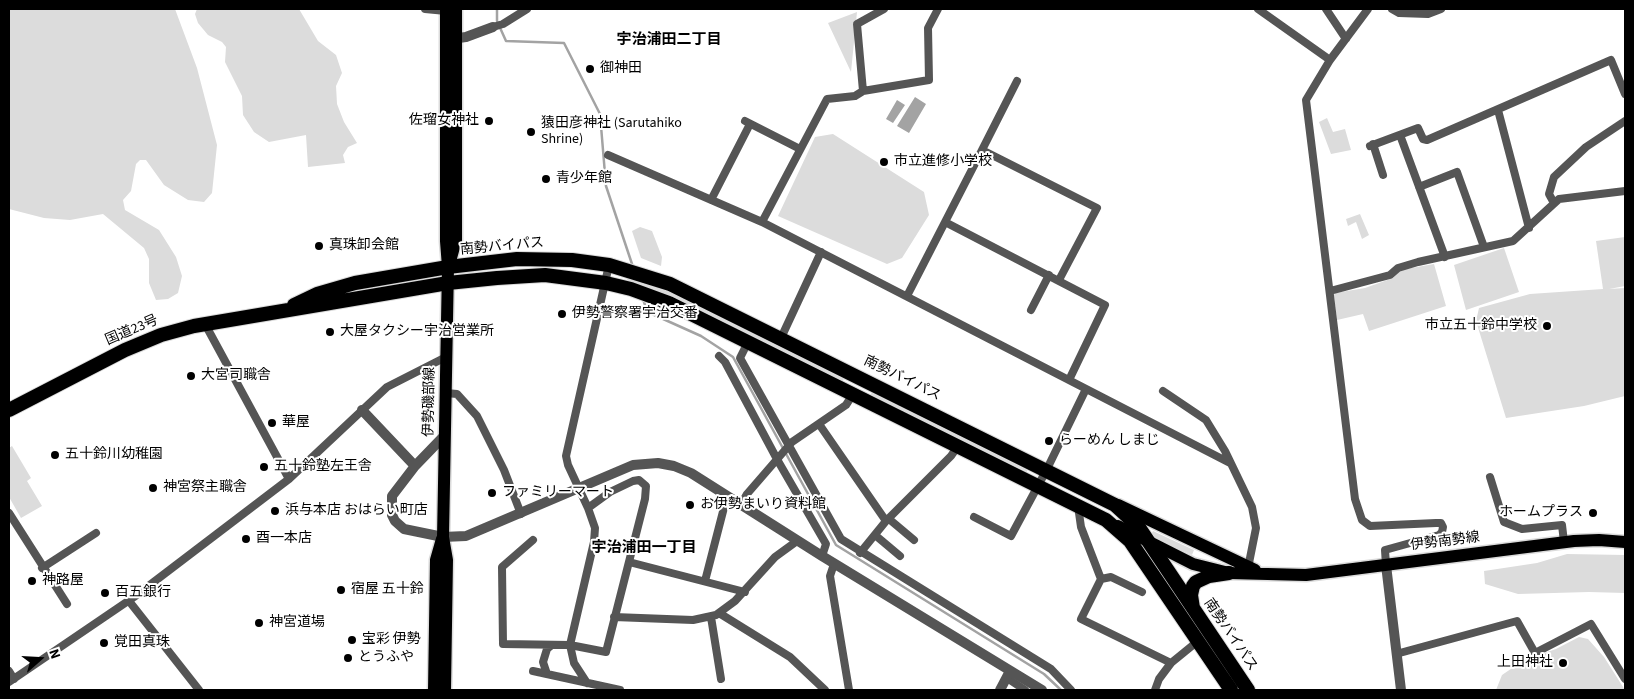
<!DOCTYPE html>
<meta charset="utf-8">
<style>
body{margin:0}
#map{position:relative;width:1634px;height:699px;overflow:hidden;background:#fff;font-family:"Source Sans 3",sans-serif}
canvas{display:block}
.frame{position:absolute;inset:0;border:10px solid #000;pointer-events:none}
.north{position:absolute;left:15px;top:634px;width:50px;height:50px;-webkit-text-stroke:4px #fff;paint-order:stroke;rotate:71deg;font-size:14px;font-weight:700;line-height:20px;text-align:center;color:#000}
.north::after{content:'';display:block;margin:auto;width:18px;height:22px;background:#000;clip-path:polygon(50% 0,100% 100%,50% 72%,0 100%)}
</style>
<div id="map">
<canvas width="1634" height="699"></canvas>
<div class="frame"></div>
<div class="north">N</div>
</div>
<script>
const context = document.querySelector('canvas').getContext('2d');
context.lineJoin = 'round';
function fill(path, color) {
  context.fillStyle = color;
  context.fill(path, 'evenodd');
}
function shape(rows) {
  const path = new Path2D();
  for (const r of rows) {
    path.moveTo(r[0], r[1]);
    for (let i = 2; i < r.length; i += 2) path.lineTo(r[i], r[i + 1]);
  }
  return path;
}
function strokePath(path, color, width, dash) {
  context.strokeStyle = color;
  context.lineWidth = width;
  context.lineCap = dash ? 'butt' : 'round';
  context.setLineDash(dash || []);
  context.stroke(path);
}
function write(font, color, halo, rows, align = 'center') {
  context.font = font + ' "Source Sans 3","Noto Sans JP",sans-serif';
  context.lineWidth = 4;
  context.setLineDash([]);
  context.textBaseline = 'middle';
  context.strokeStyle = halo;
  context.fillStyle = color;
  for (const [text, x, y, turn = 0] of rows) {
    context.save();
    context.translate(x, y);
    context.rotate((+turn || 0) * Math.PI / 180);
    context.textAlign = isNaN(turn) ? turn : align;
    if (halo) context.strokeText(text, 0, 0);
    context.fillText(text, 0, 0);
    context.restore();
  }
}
const green = shape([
 [9,9,175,9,197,68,217,145,212,193,204,202,188,200,164,185,146,160,140,160,136,164,131,191,123,200,125,210,159,230,176,257,182,276,178,293,168,299,156,300,149,283,149,259,144,248,103,214,70,220,44,218,9,209],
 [197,9,299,9,318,41,336,55,342,73,336,86,337,104,344,122,357,143,348,147,343,155,345,163,308,167,306,135,269,142,254,132,243,115,242,96,225,62,226,47,222,42,208,35,198,23,195,14],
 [857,12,851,72,828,23],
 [1327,118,1333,132,1345,129,1351,150,1331,154,1319,122],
 [833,134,924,192,929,215,902,258,887,264,778,216,815,137],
 [1360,214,1369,235,1362,239,1356,222,1348,226,1346,219],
 [640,227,652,231,662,257,661,266,641,258,632,231],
 [1625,237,1625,286,1609,289,1625,288,1625,396,1584,406,1506,418,1476,321,1479,308,1530,294,1603,289,1596,241],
 [1504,248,1519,292,1466,310,1454,265],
 [1434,264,1446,306,1369,331,1363,314,1337,320,1334,295,1335,293,1365,288,1393,278,1400,270],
 [626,278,635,279,671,292,844,379,842,381,670,296,628,281],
 [873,391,1027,469,1027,472,870,395],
 [12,446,31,478,27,481,42,506,21,518,9,497,9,448],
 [1153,531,1194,550,1192,555,1150,536],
 [1567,554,1625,555,1625,593,1589,592,1518,594,1485,584,1484,571,1537,563],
 [1579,637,1588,639,1604,657,1625,690,1496,690,1502,675,1524,660,1556,649]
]);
const water = shape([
 [915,97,926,104,909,133,897,126],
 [897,100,905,105,893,123,886,119]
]);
const stream = shape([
 [497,9,497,21,506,41,564,43,600,114,606,186,633,267],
 [643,299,647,311,652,314,701,336,733,357,836,545,1044,674,1061,690]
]);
const minor = shape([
 [425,9,446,11],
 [884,9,857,24,863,91,929,80,928,28,938,9],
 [1258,9,1330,60],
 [1326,9,1346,39],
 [1368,9,1330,60,1306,100,1355,499,1362,520,1370,526,1436,523,1441,523,1443,527,1442,532,1439,535,1385,550,1386,565],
 [1392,9,1399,13,1428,14,1441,9],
 [493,27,503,24,527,9],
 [1498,110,1529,228],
 [745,121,800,149],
 [1400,135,1445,257],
 [1373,144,1383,175],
 [1370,146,1418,128,1423,139,1427,140,1611,60,1625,94],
 [982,150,1017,81],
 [608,155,762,222,1230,463],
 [1419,187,1457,172,1484,247],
 [711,200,750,124],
 [1554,203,1549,194,1554,177,1586,147,1625,121],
 [762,222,827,99,855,96,863,91],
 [945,222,1105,305,1069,380],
 [1330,291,1390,275,1398,268,1418,262,1513,241,1559,199,1625,191],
 [907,296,982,150,1097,208,1059,280],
 [1031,310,1049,275],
 [205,324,289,479],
 [781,338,821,252],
 [748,342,740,358,841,539,1051,669,1071,690],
 [719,356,725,362,778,461,826,544,822,556],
 [1163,391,1206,420,1225,451,1252,507,1256,528,1248,568],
 [446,393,457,394,477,416,504,470,521,514],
 [819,424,886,521,951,456,958,446],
 [1490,477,1504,522,1522,529,1562,525,1564,542],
 [741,505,747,494,792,442,846,405,853,394],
 [1078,506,1081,527,1101,579,1081,619,1171,663,1198,641],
 [9,513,67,604],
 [974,517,1011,536,1047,469,1086,389],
 [889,519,914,540],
 [875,535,900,556],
 [533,540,502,567,503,644,570,645,606,652,645,499,646,486,639,480,633,481,610,492,588,508],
 [860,553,886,521],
 [629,562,745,592],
 [834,564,830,576,849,690],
 [42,568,96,533],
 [1101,579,1111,577,1142,592],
 [705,581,727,496],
 [129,601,199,690],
 [719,613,790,657,825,690],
 [614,617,693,620,716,615,735,601,775,557,797,541],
 [711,617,721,679],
 [1396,654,1517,621,1535,653,1591,624,1625,679],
 [9,671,14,679],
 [533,671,620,690],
 [547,674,543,662,547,649,552,645],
 [1007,678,1025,690],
 [9,682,134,597,289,479,387,387,446,357],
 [587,683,574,663,570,645,594,542,595,528,588,508,568,465,566,456,609,265],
 [1155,690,1159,679,1171,663]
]);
const tertiary = shape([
 [451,39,466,37,493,27],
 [362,410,415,466],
 [445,435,415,466,392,496,392,515,395,521,404,529,443,537,466,536,633,465,658,463,674,466,691,473,822,556,1042,690],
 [1386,565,1401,690],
 [1000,690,1010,671]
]);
const primary = shape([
 [451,258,456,240,456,9],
 [1118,505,1255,570],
 [1118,526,1193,564,1229,573,1306,575,1574,541,1599,540,1625,542],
 [434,690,436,560,442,539],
 [445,690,447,560,443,537,448,267,446,241,446,9]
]);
const trunk = shape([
 [294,305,317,294,355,283,448,267,517,259,572,260,609,265,670,284,1115,505,1138,526,1248,690],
 [9,410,125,350,161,335,194,326,448,283,497,278,545,275,606,283,631,289,669,303,1106,520,1130,541,1231,690],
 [1193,608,1191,595,1193,586,1196,582,1209,576,1229,573]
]);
const markers = [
 [590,69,5,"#000"],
 [489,121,5,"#000"],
 [531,132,5,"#000"],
 [884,162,5,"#000"],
 [546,179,5,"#000"],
 [319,246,5,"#000"],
 [562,314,5,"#000"],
 [1547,326,5,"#000"],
 [330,332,5,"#000"],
 [191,376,5,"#000"],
 [272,423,5,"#000"],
 [1049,441,5,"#000"],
 [55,455,5,"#000"],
 [264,467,5,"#000"],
 [153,488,5,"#000"],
 [492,493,5,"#000"],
 [690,505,5,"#000"],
 [275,511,5,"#000"],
 [1593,513,5,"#000"],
 [246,539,5,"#000"],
 [32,581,5,"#000"],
 [341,590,5,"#000"],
 [105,593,5,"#000"],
 [259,623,5,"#000"],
 [352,640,5,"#000"],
 [104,643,5,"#000"],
 [348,658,5,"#000"],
 [1563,663,5,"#000"]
];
const poiNames = [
 ["御神田",600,69],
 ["佐瑠女神社",479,121,"right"],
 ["猿田彦神社 (Sarutahiko",541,124],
 ["Shrine)",541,140],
 ["市立進修小学校",894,162],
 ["青少年館",556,179],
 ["真珠卸会館",329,246],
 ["伊勢警察署宇治交番",572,314],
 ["市立五十鈴中学校",1537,326,"right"],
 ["大屋タクシー宇治営業所",340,332],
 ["大宮司職舎",201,376],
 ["華屋",282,423],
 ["らーめん しまじ",1059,441],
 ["五十鈴川幼稚園",65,455],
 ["五十鈴塾左王舎",274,467],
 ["神宮祭主職舎",163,488],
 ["ファミリーマート",502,493],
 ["お伊勢まいり資料館",700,505],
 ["浜与本店 おはらい町店",285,511],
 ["ホームプラス",1583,513,"right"],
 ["酉一本店",256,539],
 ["神路屋",42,581],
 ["宿屋 五十鈴",351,590],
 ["百五銀行",115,593],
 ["神宮道場",269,623],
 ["宝彩 伊勢",362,640],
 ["覚田真珠",114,643],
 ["とうふや",358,658],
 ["上田神社",1553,663,"right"]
];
const streetNames = [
 ["南勢バイパス",502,247,-5],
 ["国道23号",132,331,-23],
 ["南勢バイパス",902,379,26],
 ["伊勢磯部線",430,402,-89],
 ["伊勢南勢線",1445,542,-7],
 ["南勢バイパス",1230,635,56]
];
const neighbourhoodNames = [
 ["宇治浦田二丁目",669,41],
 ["宇治浦田一丁目",644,549]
];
fill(green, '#dcdcdc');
fill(water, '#a3a3a3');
strokePath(stream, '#a3a3a3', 2.5);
strokePath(primary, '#dbdbdb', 15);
strokePath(trunk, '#dbdbdb', 16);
strokePath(minor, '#555', 8);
strokePath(tertiary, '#555', 10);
strokePath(primary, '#000', 12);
strokePath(trunk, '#000', 14);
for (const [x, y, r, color] of markers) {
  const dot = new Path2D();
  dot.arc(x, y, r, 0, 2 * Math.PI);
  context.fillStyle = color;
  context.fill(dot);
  strokePath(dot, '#fff', 2);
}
write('14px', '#000', '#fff', poiNames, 'left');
write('14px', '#000', '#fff', streetNames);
write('bold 15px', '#000', '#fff', neighbourhoodNames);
</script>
